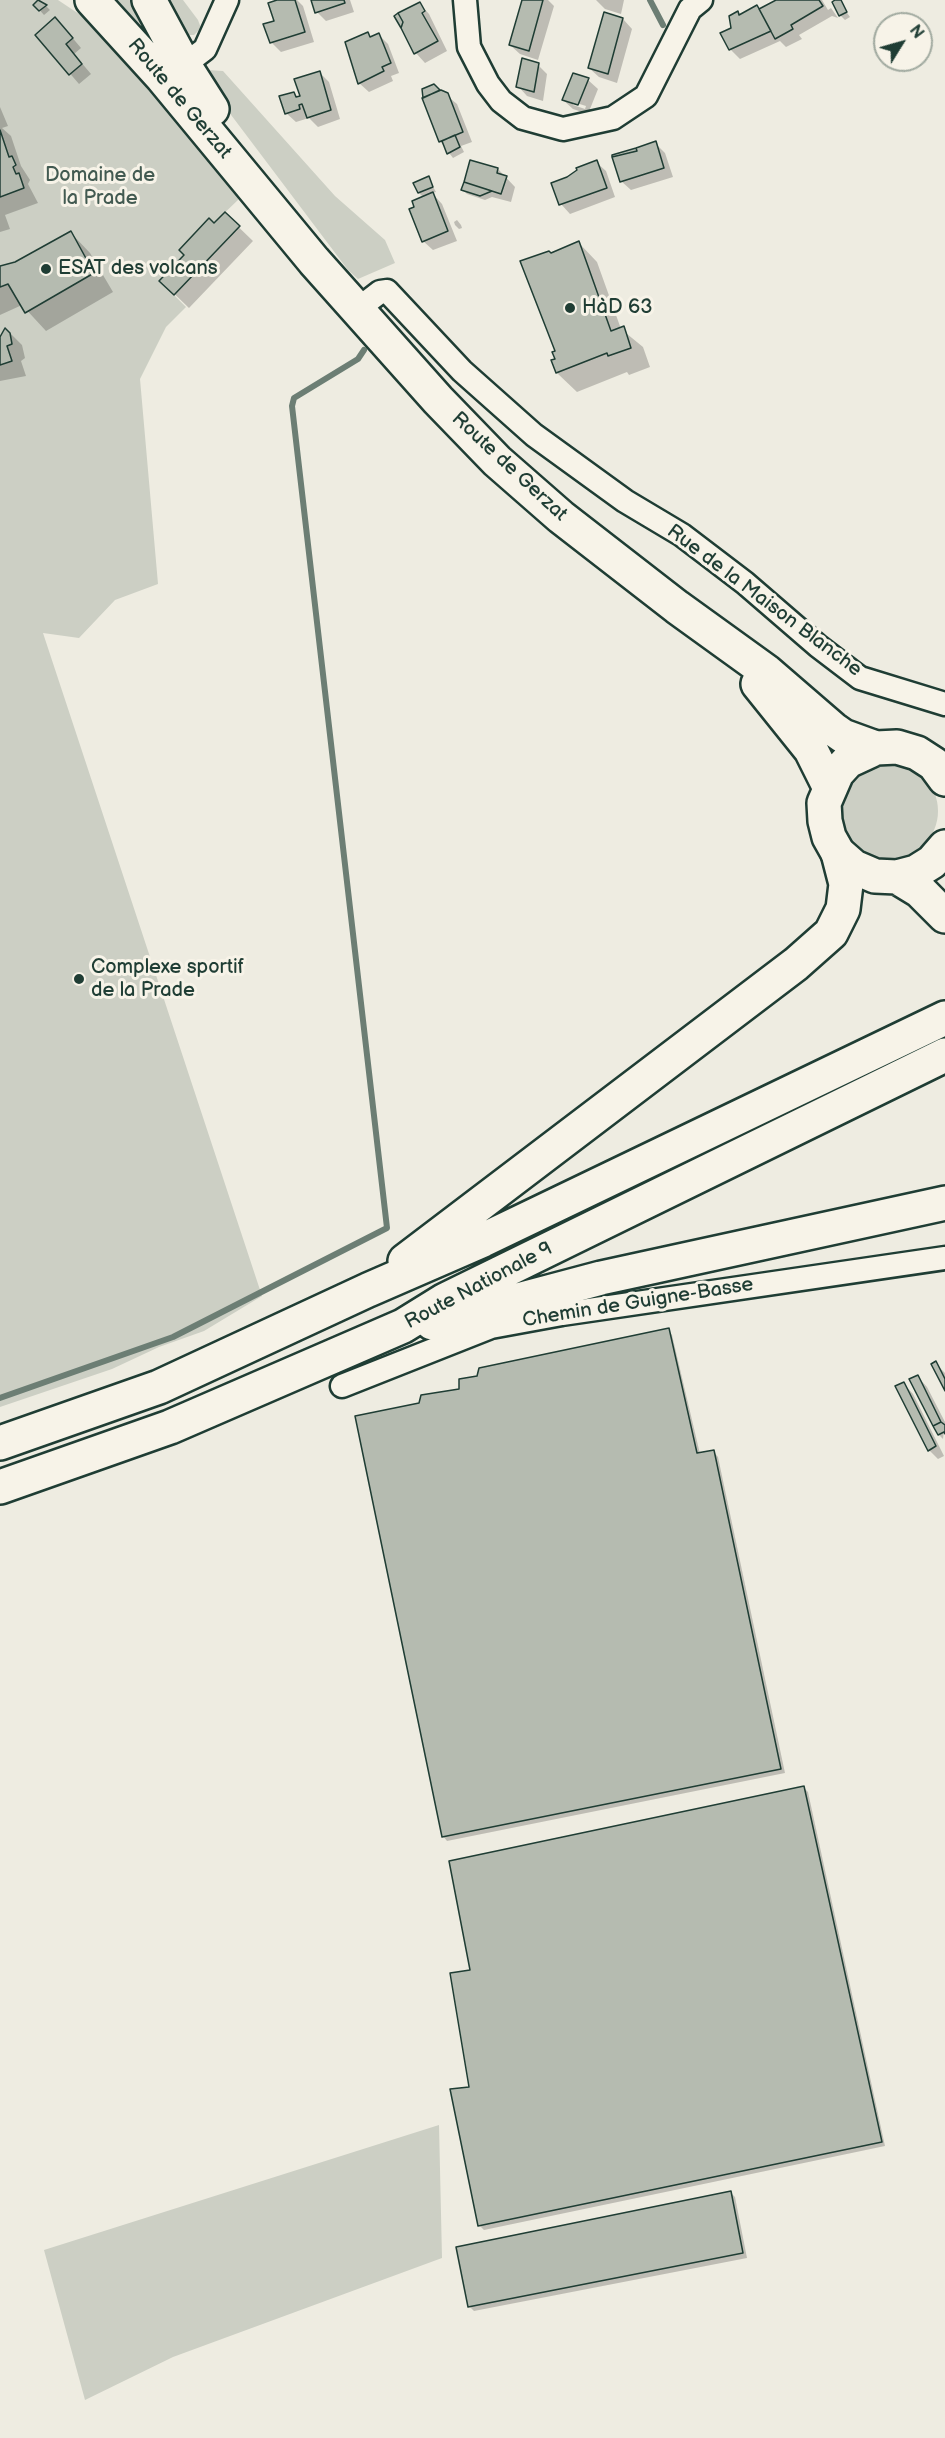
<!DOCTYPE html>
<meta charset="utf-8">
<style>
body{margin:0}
#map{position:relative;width:945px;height:2438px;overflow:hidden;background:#eeece1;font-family:"Balsamiq Sans",sans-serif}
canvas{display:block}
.north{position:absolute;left:873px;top:12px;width:60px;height:60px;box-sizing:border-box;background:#f7f3e8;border:2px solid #a1aaa0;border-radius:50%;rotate:53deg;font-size:16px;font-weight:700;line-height:24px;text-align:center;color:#1f3d34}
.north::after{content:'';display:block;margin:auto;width:21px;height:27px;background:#1f3d34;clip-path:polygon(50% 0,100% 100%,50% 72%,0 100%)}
</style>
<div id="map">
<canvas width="945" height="2438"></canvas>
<div class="north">N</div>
</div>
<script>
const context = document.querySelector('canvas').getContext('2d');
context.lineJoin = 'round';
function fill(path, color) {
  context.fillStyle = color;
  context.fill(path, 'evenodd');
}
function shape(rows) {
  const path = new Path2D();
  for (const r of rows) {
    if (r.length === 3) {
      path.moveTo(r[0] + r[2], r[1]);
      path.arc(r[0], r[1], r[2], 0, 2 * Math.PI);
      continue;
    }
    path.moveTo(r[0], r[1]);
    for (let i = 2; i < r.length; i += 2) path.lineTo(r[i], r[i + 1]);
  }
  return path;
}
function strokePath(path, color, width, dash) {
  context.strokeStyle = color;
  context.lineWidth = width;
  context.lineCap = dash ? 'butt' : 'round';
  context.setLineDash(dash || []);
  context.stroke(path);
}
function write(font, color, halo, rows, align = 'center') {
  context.font = font + ' "Balsamiq Sans",sans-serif';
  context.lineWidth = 6;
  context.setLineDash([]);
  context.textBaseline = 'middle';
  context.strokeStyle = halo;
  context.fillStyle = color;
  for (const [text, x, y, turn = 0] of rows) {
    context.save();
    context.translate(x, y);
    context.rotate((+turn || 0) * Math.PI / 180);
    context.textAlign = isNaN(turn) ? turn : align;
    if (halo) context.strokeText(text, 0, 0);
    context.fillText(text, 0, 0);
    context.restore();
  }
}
const green = shape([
 [0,0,58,0,94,24,239,199,214,223,209,218,190,238,181,252,184,255,161,282,186,307,166,327,140,379,158,584,115,600,79,638,43,633,262,1296,204,1331,159,1347,112,1369,0,1407],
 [104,0,137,0,180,74],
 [157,0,183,0,198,20,201,28,194,35,177,35],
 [208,70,223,71,335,196,385,240,395,263,358,279,348,270,210,87],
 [890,811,48],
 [439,2125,442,2258,173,2357,85,2400,44,2250]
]);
const shadow = shape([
 [40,0,50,10,44,15,35,5],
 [282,0,297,0,303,6,314,42,281,52,271,42],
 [316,0,350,0,354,12,326,21,317,12],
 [523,0,548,0,554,6,538,60,520,54,510,45],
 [596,0,624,0,621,14,605,9],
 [785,0,822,0,828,10,831,8,838,18,832,16,799,35,802,39,786,47,780,41,740,59,730,49,737,13,740,16,757,7,760,10],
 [838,0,850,17,845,20,840,15],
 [420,4,429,14,447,51,425,63,416,53],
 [605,14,623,19,632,29,617,83,599,77,589,68],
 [65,29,81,48,74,54,91,74,79,84,37,35],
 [368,34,371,38,378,34,388,44,399,73,391,76,393,81,369,92,359,83],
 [538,65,547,74,543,101,527,96,518,86],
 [320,73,329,82,340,119,318,127,309,118,296,122,286,113,294,93,299,98],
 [574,75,588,80,598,89,588,114,573,109,563,100],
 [573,102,586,106,585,109,573,105],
 [434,85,457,104,472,142,461,146,464,152,453,158,440,141,424,99],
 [0,107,8,126,2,128,11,136,21,166,30,180,28,184,38,203,5,215,10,229,0,232],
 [655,143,665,153,673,177,631,190,621,181],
 [596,162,606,171,615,197,570,214,561,204],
 [498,169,515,187,511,202,492,197,485,200,467,194,463,190],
 [428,178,436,192,432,193,442,204,457,241,433,250,423,241,424,198,419,193],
 [225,214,253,241,189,308,161,281],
 [457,220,461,225,462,228,459,229,455,225,454,222],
 [71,233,90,253,113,292,46,331,22,305,0,315,0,269,16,264],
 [578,242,597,262,621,329,643,347,650,367,629,375,627,372,577,392,557,373,553,361,557,360,557,352,551,255],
 [7,330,22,345,25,358,21,361,26,376,0,381,0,338],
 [668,1330,672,1335,700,1454,714,1452,718,1457,785,1773,447,1841,443,1836,420,1405,461,1390],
 [935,1363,945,1373,945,1388],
 [918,1377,927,1387,945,1422,943,1439,939,1435],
 [904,1384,913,1394,944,1456,938,1459,929,1450],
 [804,1788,808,1792,885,2146,484,2230,479,2225,471,1972],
 [730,2192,735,2197,747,2258,474,2311,469,2306]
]);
const stream = shape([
 [650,0,663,25],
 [0,1398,173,1337,387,1228,292,406,294,398,358,359,364,350]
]);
const building = shape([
 [38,0,47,5,39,11,33,5,38,0],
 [277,0,295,0,305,32,270,43,263,24,274,21,268,3,277,0],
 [311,0,344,0,345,3,315,13,311,0],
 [522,0,543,0,529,51,509,45,522,0],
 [776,0,819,0,823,6,791,25,793,29,775,39,759,9,776,0],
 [835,0,841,0,847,12,839,16,832,2,835,0],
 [420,2,425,11,422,13,438,41,414,54,401,28,403,22,398,13,420,2],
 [757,5,771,31,729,50,720,33,731,28,729,16,738,11,739,15,757,5],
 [604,12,623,18,608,74,588,68,604,12],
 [398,13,403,22,401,28,394,16,398,13],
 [55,17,73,38,66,44,82,64,69,75,35,35,55,17],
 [368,32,370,37,379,33,391,63,382,67,384,71,358,84,345,42,368,32],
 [522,58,539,63,534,92,516,87,522,58],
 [320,71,331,110,307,118,302,104,299,105,300,109,285,114,279,96,294,92,296,97,300,96,294,79,320,71],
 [573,73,589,78,578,105,562,100,573,73],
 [434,84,440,90,423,98,422,89,434,84],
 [441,90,448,93,463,132,439,142,422,98,441,90],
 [0,130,9,157,12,156,16,165,13,167,16,174,19,173,24,188,0,197,0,130],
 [455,135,460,147,447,154,442,141,455,135],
 [656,141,664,168,620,182,612,157,637,151,636,148,656,141],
 [636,148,637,151,612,157,612,155,636,148],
 [470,160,498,168,497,173,507,176,501,194,464,182,470,160],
 [597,160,607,188,559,205,551,183,567,177,577,170,576,168,597,160],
 [429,176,433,187,418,193,413,183,429,176],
 [464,182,492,191,480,196,461,190,464,182],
 [433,192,448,231,422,242,409,209,414,207,412,201,433,192],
 [225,212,240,226,174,295,159,281,184,255,179,250,209,218,214,223,225,212],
 [71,231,94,273,25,313,8,284,0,287,0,266,15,262,71,231],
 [579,241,611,331,624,326,631,348,608,356,607,353,556,373,551,360,555,359,552,352,555,351,520,261,549,251,551,253,579,241],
 [5,328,10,333,12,344,7,346,12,361,0,365,0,337,5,328],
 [669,1328,697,1453,714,1450,781,1769,442,1837,355,1416,419,1403,421,1395,459,1389,459,1379,477,1376,479,1368,669,1328],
 [936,1361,945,1379,945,1391,931,1364,936,1361],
 [918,1375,941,1422,933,1426,909,1379,918,1375],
 [904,1382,936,1446,928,1451,895,1386,904,1382],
 [941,1422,945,1425,945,1434,944,1432,938,1435,933,1426,941,1422],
 [804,1786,882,2142,478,2226,450,2089,469,2087,450,1973,470,1970,449,1861,804,1786],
 [731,2191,743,2253,468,2307,456,2247,731,2191]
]);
const minor = shape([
 [465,0,469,47,488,84,501,101,523,118,563,129,613,118,646,96,690,9,701,0],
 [184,65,205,49,227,0],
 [358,309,380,292,387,291,462,371,534,435,625,501,682,535,745,583,818,646,860,678,945,704],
 [342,1386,491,1327,562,1314,945,1258]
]);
const secondary = shape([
 [92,0,162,77,314,261,438,400,497,461,561,517,677,607,767,672,833,729,843,736,876,748],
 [149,0,184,65,212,109],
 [758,684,811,750,829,786],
 [945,779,934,764,917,753,897,747,876,748,848,761,837,773,824,803,825,821,829,837,838,853,854,867,875,876,897,877,916,872,932,862,945,847],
 [897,877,920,891,945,916]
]);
const trunk = shape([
 [405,1261,796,964,831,933,843,909,846,884,838,853],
 [432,1323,601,1278,945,1203],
 [0,1443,159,1387,368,1290,483,1240,945,1018],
 [0,1487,170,1427,403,1326,445,1300,945,1055]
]);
const markers = [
 [46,269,6,"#1f3d34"],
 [570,308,6,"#1f3d34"],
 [79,979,6,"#1f3d34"]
];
const streetNames = [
 ["Route de Gerzat",179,99,50],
 ["Route de Gerzat",509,467,43],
 ["Rue de la Maison Blanche",764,601,37],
 ["Route Nationale 9",479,1286,-28],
 ["Chemin de Guigne-Basse",638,1303,-9]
];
const parkNames = [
 ["Domaine de",100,176],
 ["la Prade",100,199]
];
const poiNames = [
 ["ESAT des volcans",58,269],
 ["HàD 63",582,308],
 ["Complexe sportif",91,968],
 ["de la Prade",91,991]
];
fill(green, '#cccfc4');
fill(shadow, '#0003');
strokePath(stream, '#6c7e74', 6);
fill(building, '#b5bbb0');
strokePath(building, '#1f3d34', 1.5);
strokePath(minor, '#1f3d34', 27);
strokePath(secondary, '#1f3d34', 38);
strokePath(trunk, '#1f3d34', 38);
strokePath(minor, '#f7f3e8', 22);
strokePath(secondary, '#f7f3e8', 33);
strokePath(trunk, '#f7f3e8', 33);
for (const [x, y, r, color] of markers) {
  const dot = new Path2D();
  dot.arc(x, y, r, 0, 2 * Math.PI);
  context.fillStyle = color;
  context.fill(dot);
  strokePath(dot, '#f7f3e8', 2);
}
write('20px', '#1f3d34', '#f7f3e8', streetNames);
write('20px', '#425a51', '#f7f3e8', parkNames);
write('20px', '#1f3d34', '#f7f3e8', poiNames, 'left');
</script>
